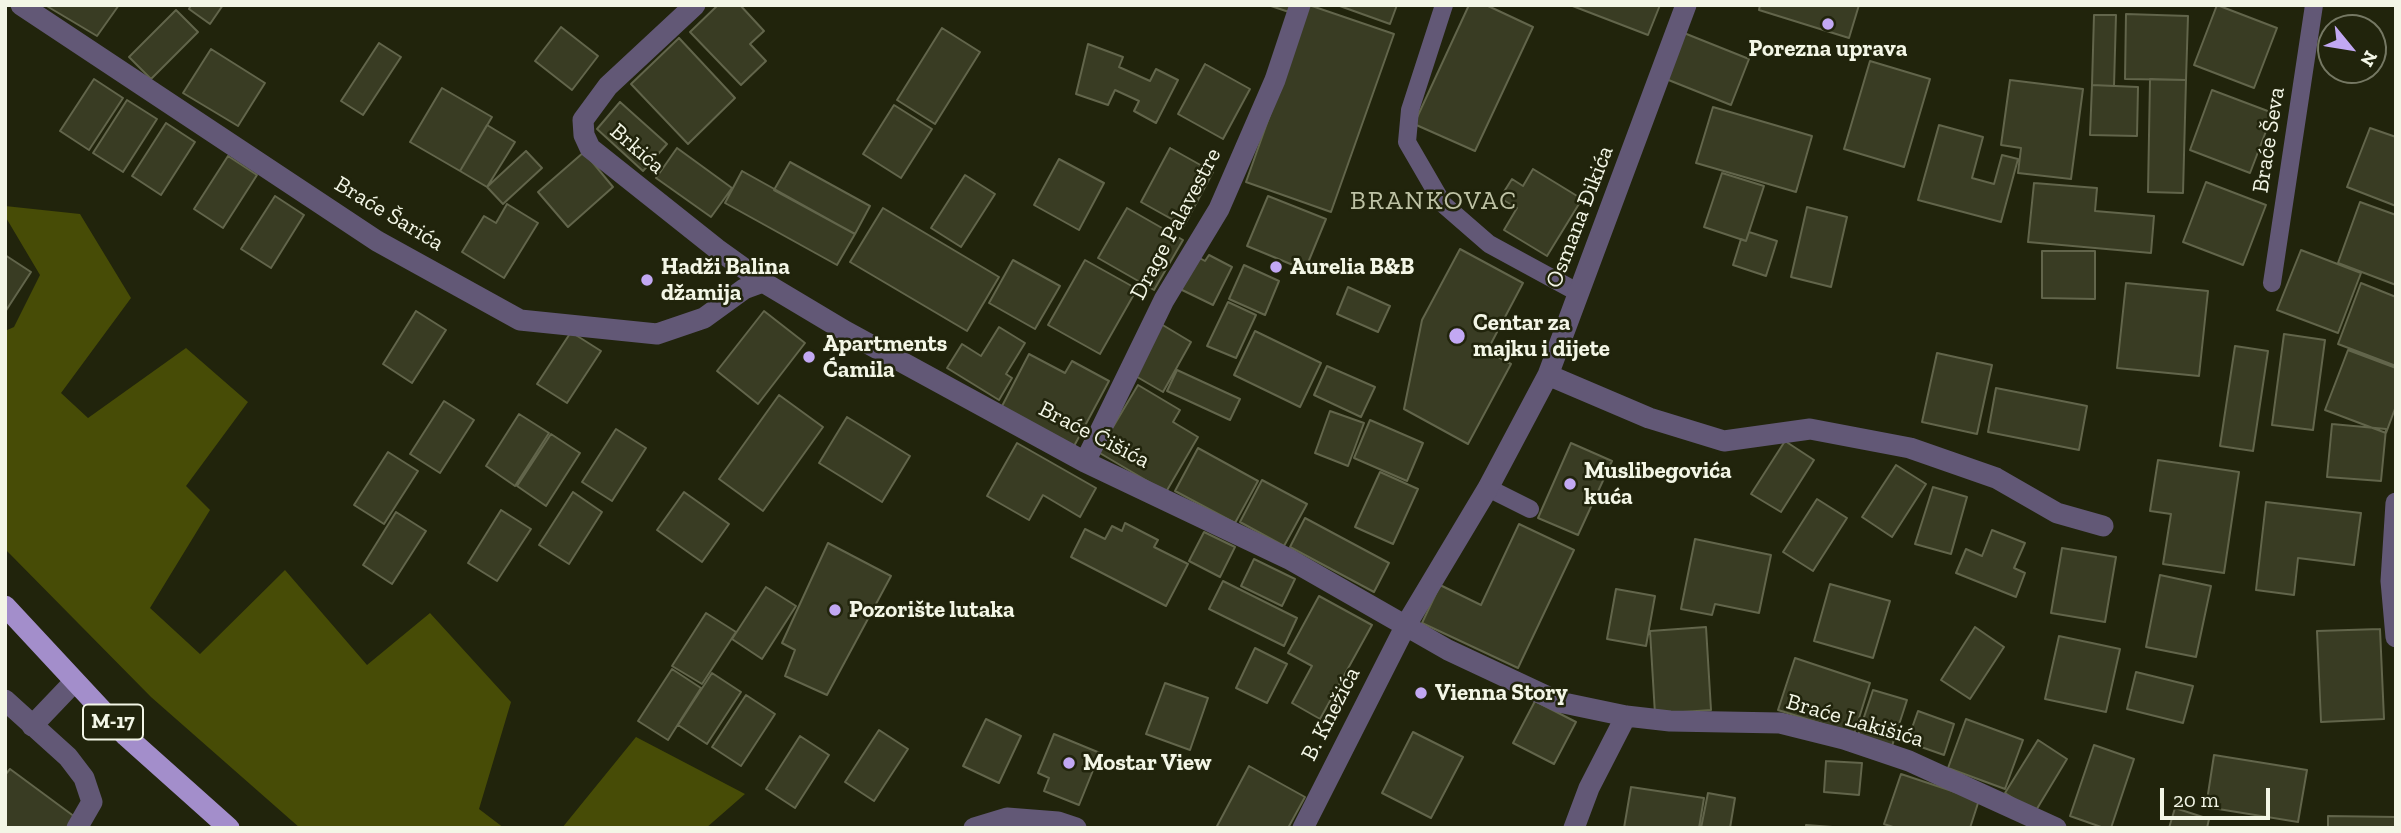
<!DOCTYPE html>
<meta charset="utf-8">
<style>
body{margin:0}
#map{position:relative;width:2401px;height:833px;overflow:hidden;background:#21240c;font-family:"Zilla Slab",serif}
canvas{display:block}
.frame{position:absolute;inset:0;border:7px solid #f3f6e6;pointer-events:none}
.north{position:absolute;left:2317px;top:14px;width:70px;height:70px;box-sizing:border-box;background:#21240c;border:2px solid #757863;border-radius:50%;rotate:120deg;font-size:19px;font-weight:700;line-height:28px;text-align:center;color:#f3f6e6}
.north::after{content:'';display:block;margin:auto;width:24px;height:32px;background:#c2a8f3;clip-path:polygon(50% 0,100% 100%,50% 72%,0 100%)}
.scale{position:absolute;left:2160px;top:788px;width:110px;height:32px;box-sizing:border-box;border:4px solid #f3f6e6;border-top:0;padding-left:9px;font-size:21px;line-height:24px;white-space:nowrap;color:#f3f6e6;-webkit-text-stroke:5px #21240c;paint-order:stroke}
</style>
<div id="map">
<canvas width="2401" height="833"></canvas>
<div class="frame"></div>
<div class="north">N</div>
<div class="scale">20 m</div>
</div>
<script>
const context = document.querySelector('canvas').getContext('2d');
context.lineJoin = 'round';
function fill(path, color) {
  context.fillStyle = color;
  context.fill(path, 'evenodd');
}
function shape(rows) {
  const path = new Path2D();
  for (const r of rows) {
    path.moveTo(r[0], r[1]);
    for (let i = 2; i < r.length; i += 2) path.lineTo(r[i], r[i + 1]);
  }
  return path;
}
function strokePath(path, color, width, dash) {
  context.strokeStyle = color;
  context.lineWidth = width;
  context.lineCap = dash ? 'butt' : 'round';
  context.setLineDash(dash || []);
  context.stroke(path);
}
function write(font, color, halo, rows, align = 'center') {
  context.font = font + ' "Zilla Slab",serif';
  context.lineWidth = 5;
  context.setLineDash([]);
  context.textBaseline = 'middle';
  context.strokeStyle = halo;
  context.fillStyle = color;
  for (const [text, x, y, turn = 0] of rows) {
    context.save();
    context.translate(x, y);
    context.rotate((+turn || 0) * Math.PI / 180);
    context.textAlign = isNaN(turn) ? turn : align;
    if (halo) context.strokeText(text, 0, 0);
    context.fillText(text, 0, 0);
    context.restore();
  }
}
const forest = shape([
 [5,206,80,214,131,298,61,393,88,418,186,348,248,402,186,486,210,510,150,608,200,654,285,570,367,665,430,613,511,702,479,809,504,828,300,828,151,697,5,549,5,331,14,327,40,275,5,216],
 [636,737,745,794,706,828,562,828]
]);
const building = shape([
 [45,5,119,5,97,36,45,5],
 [191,5,223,5,210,24,189,9,191,5],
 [718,5,740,5,764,31,750,44,766,61,741,85,690,32,718,5],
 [1268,5,1291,5,1289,12,1268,5],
 [1309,5,1394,34,1331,212,1246,182,1309,5],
 [1337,5,1397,5,1390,24,1337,5],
 [1469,5,1486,5,1533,27,1475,151,1414,124,1469,5],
 [1570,5,1660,5,1648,35,1570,5],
 [1760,5,1859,5,1849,38,1759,10,1760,5],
 [2217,5,2277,28,2254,88,2194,65,2217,5],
 [176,10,198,32,151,79,129,57,176,10],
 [2126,14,2188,16,2186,80,2125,79,2126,14],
 [2094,15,2116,15,2114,86,2092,85,2094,15],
 [561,27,598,56,572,90,535,61,561,27],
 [942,28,980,52,935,124,897,100,942,28],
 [1684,33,1749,59,1731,105,1666,79,1684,33],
 [679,38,735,98,688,144,631,84,679,38],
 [379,43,401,57,363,115,341,101,379,43],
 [1088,44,1123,57,1119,67,1150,81,1156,69,1178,80,1156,123,1134,111,1139,101,1115,90,1108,105,1076,94,1088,44],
 [211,49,265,83,238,126,183,93,211,49],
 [1870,61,1930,79,1904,167,1844,149,1870,61],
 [1205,64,1250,89,1223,139,1178,114,1205,64],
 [94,79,123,98,89,150,60,131,94,79],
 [2150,79,2186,80,2183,193,2148,192,2150,79],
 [2010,80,2083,89,2071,179,2018,173,2021,148,2001,145,2010,80],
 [2092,85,2138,87,2137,136,2090,135,2092,85],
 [442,88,492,117,460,171,410,142,442,88],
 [2212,90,2273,113,2250,173,2190,150,2212,90],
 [127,100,157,119,123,172,93,153,127,100],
 [620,102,667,144,643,171,597,129,620,102],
 [894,105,932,129,901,178,863,154,894,105],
 [1713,107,1812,136,1796,192,1696,163,1713,107],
 [166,123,195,142,161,195,132,176,166,123],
 [487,125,515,142,487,187,460,171,487,125],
 [1939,125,1983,137,1972,178,1994,184,2002,155,2018,159,2001,222,1918,200,1939,125],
 [2370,128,2396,137,2396,206,2347,187,2370,128],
 [677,148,732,188,711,217,656,178,677,148],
 [1170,148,1213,172,1184,226,1141,202,1170,148],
 [526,151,542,168,503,204,487,187,526,151],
 [584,152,613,187,568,227,538,192,584,152],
 [228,156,257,175,223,228,194,209,228,156],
 [1059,159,1104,183,1079,230,1034,205,1059,159],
 [790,162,870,206,855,234,774,190,790,162],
 [1533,169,1582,199,1547,256,1504,230,1517,208,1500,198,1512,179,1523,186,1533,169],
 [742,171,855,234,837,265,725,203,742,171],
 [1722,173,1764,186,1746,241,1704,227,1722,173],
 [965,175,995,194,961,247,931,228,965,175],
 [2206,182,2266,205,2243,265,2183,242,2206,182],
 [2034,183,2097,188,2095,211,2154,216,2151,253,2028,242,2034,183],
 [275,196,304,215,271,268,241,249,275,196],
 [1268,196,1326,219,1305,270,1247,246,1268,196],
 [2360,202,2396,215,2396,285,2338,263,2360,202],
 [507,204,538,223,504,278,462,252,484,216,496,223,507,204],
 [1807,207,1847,217,1831,287,1791,277,1807,207],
 [883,208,999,277,967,331,850,262,883,208],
 [1127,208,1183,240,1154,290,1098,258,1127,208],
 [1749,232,1777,241,1766,276,1733,265,1741,239,1746,241,1749,232],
 [1460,249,1523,283,1487,351,1511,364,1468,444,1404,409,1422,320,1460,249],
 [2301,250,2361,273,2338,333,2277,310,2301,250],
 [2042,251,2095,251,2095,299,2042,298,2042,251],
 [5,255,31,272,5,312,5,255],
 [1209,255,1232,267,1213,305,1180,289,1196,256,1205,261,1209,255],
 [1013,260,1060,286,1035,329,989,303,1013,260],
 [1085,260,1137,289,1100,354,1048,325,1085,260],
 [1244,265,1279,281,1265,315,1229,299,1244,265],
 [2126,283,2208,291,2199,376,2117,368,2126,283],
 [2361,283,2396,297,2396,366,2338,344,2361,283],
 [1348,287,1390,306,1378,332,1337,314,1348,287],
 [1228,302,1256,315,1236,358,1207,346,1228,302],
 [416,311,446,330,412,383,383,364,416,311],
 [764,311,805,343,758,404,717,371,764,311],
 [1161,324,1191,342,1163,392,1132,374,1161,324],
 [999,327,1025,343,1006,374,1012,378,999,400,947,368,962,344,981,356,999,327],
 [1255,331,1321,363,1300,407,1234,375,1255,331],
 [571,332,601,351,567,403,537,384,571,332],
 [2284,334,2325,340,2313,430,2272,425,2284,334],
 [2235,346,2268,351,2253,451,2220,446,2235,346],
 [2348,350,2396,368,2396,406,2386,433,2325,410,2348,350],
 [1937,353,1992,365,1977,434,1922,422,1937,353],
 [1029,354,1065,373,1072,361,1109,381,1073,448,1000,410,1029,354],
 [1327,366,1375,387,1361,417,1314,395,1327,366],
 [1177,370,1240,399,1230,420,1167,391,1177,370],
 [1138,385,1180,410,1173,422,1198,437,1166,492,1098,452,1138,385],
 [1996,388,2087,406,2079,450,1988,432,1996,388],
 [779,395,823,427,763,511,719,479,779,395],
 [444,401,474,420,440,473,410,454,444,401],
 [1330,411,1364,423,1348,466,1315,453,1330,411],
 [519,414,549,433,515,486,486,466,519,414],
 [847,417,910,456,882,502,819,463,847,417],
 [1370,420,1423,443,1407,481,1354,458,1370,420],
 [2332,424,2386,429,2381,481,2327,477,2332,424],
 [616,429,646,448,612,501,582,482,616,429],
 [551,434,580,453,546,506,517,486,551,434],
 [1785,441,1814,460,1781,512,1751,494,1785,441],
 [1017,443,1096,488,1080,517,1043,495,1029,520,987,496,1017,443],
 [1571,443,1612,461,1578,535,1538,518,1571,443],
 [1198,448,1258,481,1235,523,1175,491,1198,448],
 [388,452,418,471,384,524,354,505,388,452],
 [2158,460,2239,472,2224,573,2163,564,2171,514,2150,511,2158,460],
 [1896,465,1926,484,1892,537,1862,517,1896,465],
 [1380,472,1418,489,1393,544,1355,527,1380,472],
 [1262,480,1307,504,1284,546,1240,522,1262,480],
 [1933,487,1967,497,1951,554,1915,544,1933,487],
 [573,492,602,512,569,564,539,545,573,492],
 [684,492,729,524,702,562,657,530,684,492],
 [1817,499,1847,518,1813,571,1783,552,1817,499],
 [2266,502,2361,513,2354,565,2298,558,2294,595,2256,590,2266,502],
 [501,510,531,529,497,581,468,563,501,510],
 [396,512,426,531,392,584,363,565,396,512],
 [1305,518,1389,563,1374,592,1290,547,1305,518],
 [1125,523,1158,540,1154,547,1188,564,1166,606,1071,557,1085,529,1105,539,1112,526,1122,531,1125,523],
 [1519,524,1574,550,1518,668,1422,623,1440,585,1481,605,1519,524],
 [1992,530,2025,543,2014,568,2025,573,2016,597,1956,573,1966,549,1982,556,1992,530],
 [1204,532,1235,547,1220,577,1189,561,1204,532],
 [1695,539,1771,555,1759,613,1715,604,1712,615,1681,609,1695,539],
 [828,543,891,576,827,695,785,676,795,650,782,643,828,543],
 [2062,548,2116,557,2105,622,2051,613,2062,548],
 [1254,559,1295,579,1282,606,1241,586,1254,559],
 [2160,575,2211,586,2196,657,2146,647,2160,575],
 [1223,581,1297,618,1284,646,1209,609,1223,581],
 [1830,584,1890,601,1873,658,1814,641,1830,584],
 [766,587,796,606,762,659,732,639,766,587],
 [1616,589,1655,596,1646,646,1607,639,1616,589],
 [1319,596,1372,625,1320,719,1292,703,1312,666,1288,653,1319,596],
 [706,613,736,632,702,684,672,666,706,613],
 [1706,627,1711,710,1655,714,1650,631,1706,627],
 [1975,627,2004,647,1970,699,1941,680,1975,627],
 [2380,629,2384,719,2321,722,2317,631,2380,629],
 [2059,636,2120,649,2106,712,2045,699,2059,636],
 [1255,648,1287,664,1267,703,1236,688,1255,648],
 [1795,658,1870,683,1854,734,1778,710,1795,658],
 [672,669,701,688,668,740,638,721,672,669],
 [2136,672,2193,686,2183,723,2127,709,2136,672],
 [712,673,741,692,707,744,678,725,712,673],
 [1165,683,1208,698,1190,750,1146,734,1165,683],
 [1873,690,1907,700,1892,746,1858,735,1873,690],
 [746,695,775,714,741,766,712,747,746,695],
 [1535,701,1576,722,1554,764,1513,743,1535,701],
 [1918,711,1954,724,1944,755,1907,742,1918,711],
 [986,719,1021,736,999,783,963,766,986,719],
 [1966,719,2023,740,2005,789,1948,768,1966,719],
 [879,730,908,749,874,801,845,782,879,730],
 [1413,732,1463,757,1431,818,1382,793,1413,732],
 [1054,734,1100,753,1079,805,1044,791,1049,778,1038,773,1054,734],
 [800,736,829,755,795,808,766,789,800,736],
 [2038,740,2067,759,2035,812,2005,793,2038,740],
 [2094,745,2134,759,2111,828,2104,828,2070,816,2094,745],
 [2214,755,2307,770,2298,822,2206,807,2214,755],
 [1826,761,1862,763,1859,795,1824,792,1826,761],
 [1249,766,1305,797,1288,828,1216,828,1249,766],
 [10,769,75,817,67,828,5,828,5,775,10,769],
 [1901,774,1979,800,1970,828,1896,828,1884,824,1901,774],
 [1631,787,1704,798,1699,828,1624,828,1631,787],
 [1708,793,1735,798,1730,828,1701,828,1708,793],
 [2175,808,2209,819,2207,828,2169,828,2175,808],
 [2328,816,2396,817,2396,828,2328,828,2328,816],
 [1806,825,1846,828,1806,828,1806,825]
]);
const lane = shape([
 [1444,5,1410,110,1407,142,1443,204,1489,244,1579,293],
 [2272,283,2314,5],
 [1488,488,1530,509]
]);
const street = shape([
 [21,5,377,241,520,320,657,334,704,318,744,289,763,282],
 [695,5,608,86,583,120,584,135,590,148,717,249,763,282,845,331,1085,462,1289,559,1448,650,1559,702,1626,716,1670,721,1780,723,1844,739,1909,761,2056,828],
 [1548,375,1649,418,1724,441,1810,429,1910,448,1996,478,2057,513,2103,526],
 [1085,462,1164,300,1219,209,1275,80,1300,5],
 [2396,503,2391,581,2396,637],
 [5,700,68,757,84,778,92,802,77,828],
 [32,726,74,682],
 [974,828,1007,818,1058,822,1076,828],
 [1303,828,1406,625,1488,488,1548,375,1686,5],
 [1574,828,1589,788,1626,716]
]);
const primary = shape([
 [5,606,126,736,229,828]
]);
const markers = [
 [1828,24,7,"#c2a8f3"],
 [1276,267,7,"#c2a8f3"],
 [647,280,7,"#c2a8f3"],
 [1457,336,9,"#c2a8f3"],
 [809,357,7,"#c2a8f3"],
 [1570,484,7,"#c2a8f3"],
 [835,610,7,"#c2a8f3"],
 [1421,693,7,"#c2a8f3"],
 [1069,763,7,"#c2a8f3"]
];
const shields = [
 [113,722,60]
];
const shieldNames = [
 ["M-17",113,722]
];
const poiNames = [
 ["Porezna uprava",1828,49,"center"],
 ["Hadži Balina",661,267],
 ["džamija",661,293],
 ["Aurelia B&B",1290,267],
 ["Centar za",1473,323],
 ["majku i dijete",1473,349],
 ["Apartments",823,344],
 ["Ćamila",823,370],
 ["Muslibegovića",1584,471],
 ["kuća",1584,497],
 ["Pozorište lutaka",849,610],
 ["Vienna Story",1435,693],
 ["Mostar View",1083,763]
];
const streetNames = [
 ["Braće Ševa",2269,140,-81],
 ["Brkića",637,149,41],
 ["Braće Šarića",389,214,31],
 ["Osmana Đikića",1580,217,-69],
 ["Drage Palavestre",1176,224,-62],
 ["Braće Ćišića",1094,435,27],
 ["B. Knežića",1331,714,-63],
 ["Braće Lakišića",1855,721,16]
];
const quarterNames = [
 ["BRANKOVAC",1434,202]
];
fill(forest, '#474c06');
fill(building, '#393c23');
strokePath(building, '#62654b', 2);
strokePath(lane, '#625876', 18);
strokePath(street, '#625876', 21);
strokePath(primary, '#a38ecb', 21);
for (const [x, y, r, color] of markers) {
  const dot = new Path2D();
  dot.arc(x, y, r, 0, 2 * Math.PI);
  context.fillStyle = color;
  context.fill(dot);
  strokePath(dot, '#21240c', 2.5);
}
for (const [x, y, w] of shields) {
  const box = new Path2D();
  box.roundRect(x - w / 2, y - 17.5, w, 35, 5);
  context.fillStyle = '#21240c';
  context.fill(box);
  strokePath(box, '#f3f6e6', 2);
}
write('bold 21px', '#f3f6e6', null, shieldNames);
write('bold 23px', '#f3f6e6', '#21240c', poiNames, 'left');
write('23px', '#f3f6e6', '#21240c', streetNames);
context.letterSpacing = '2px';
write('26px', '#bec2a5', '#21240c', quarterNames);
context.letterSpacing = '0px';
</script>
